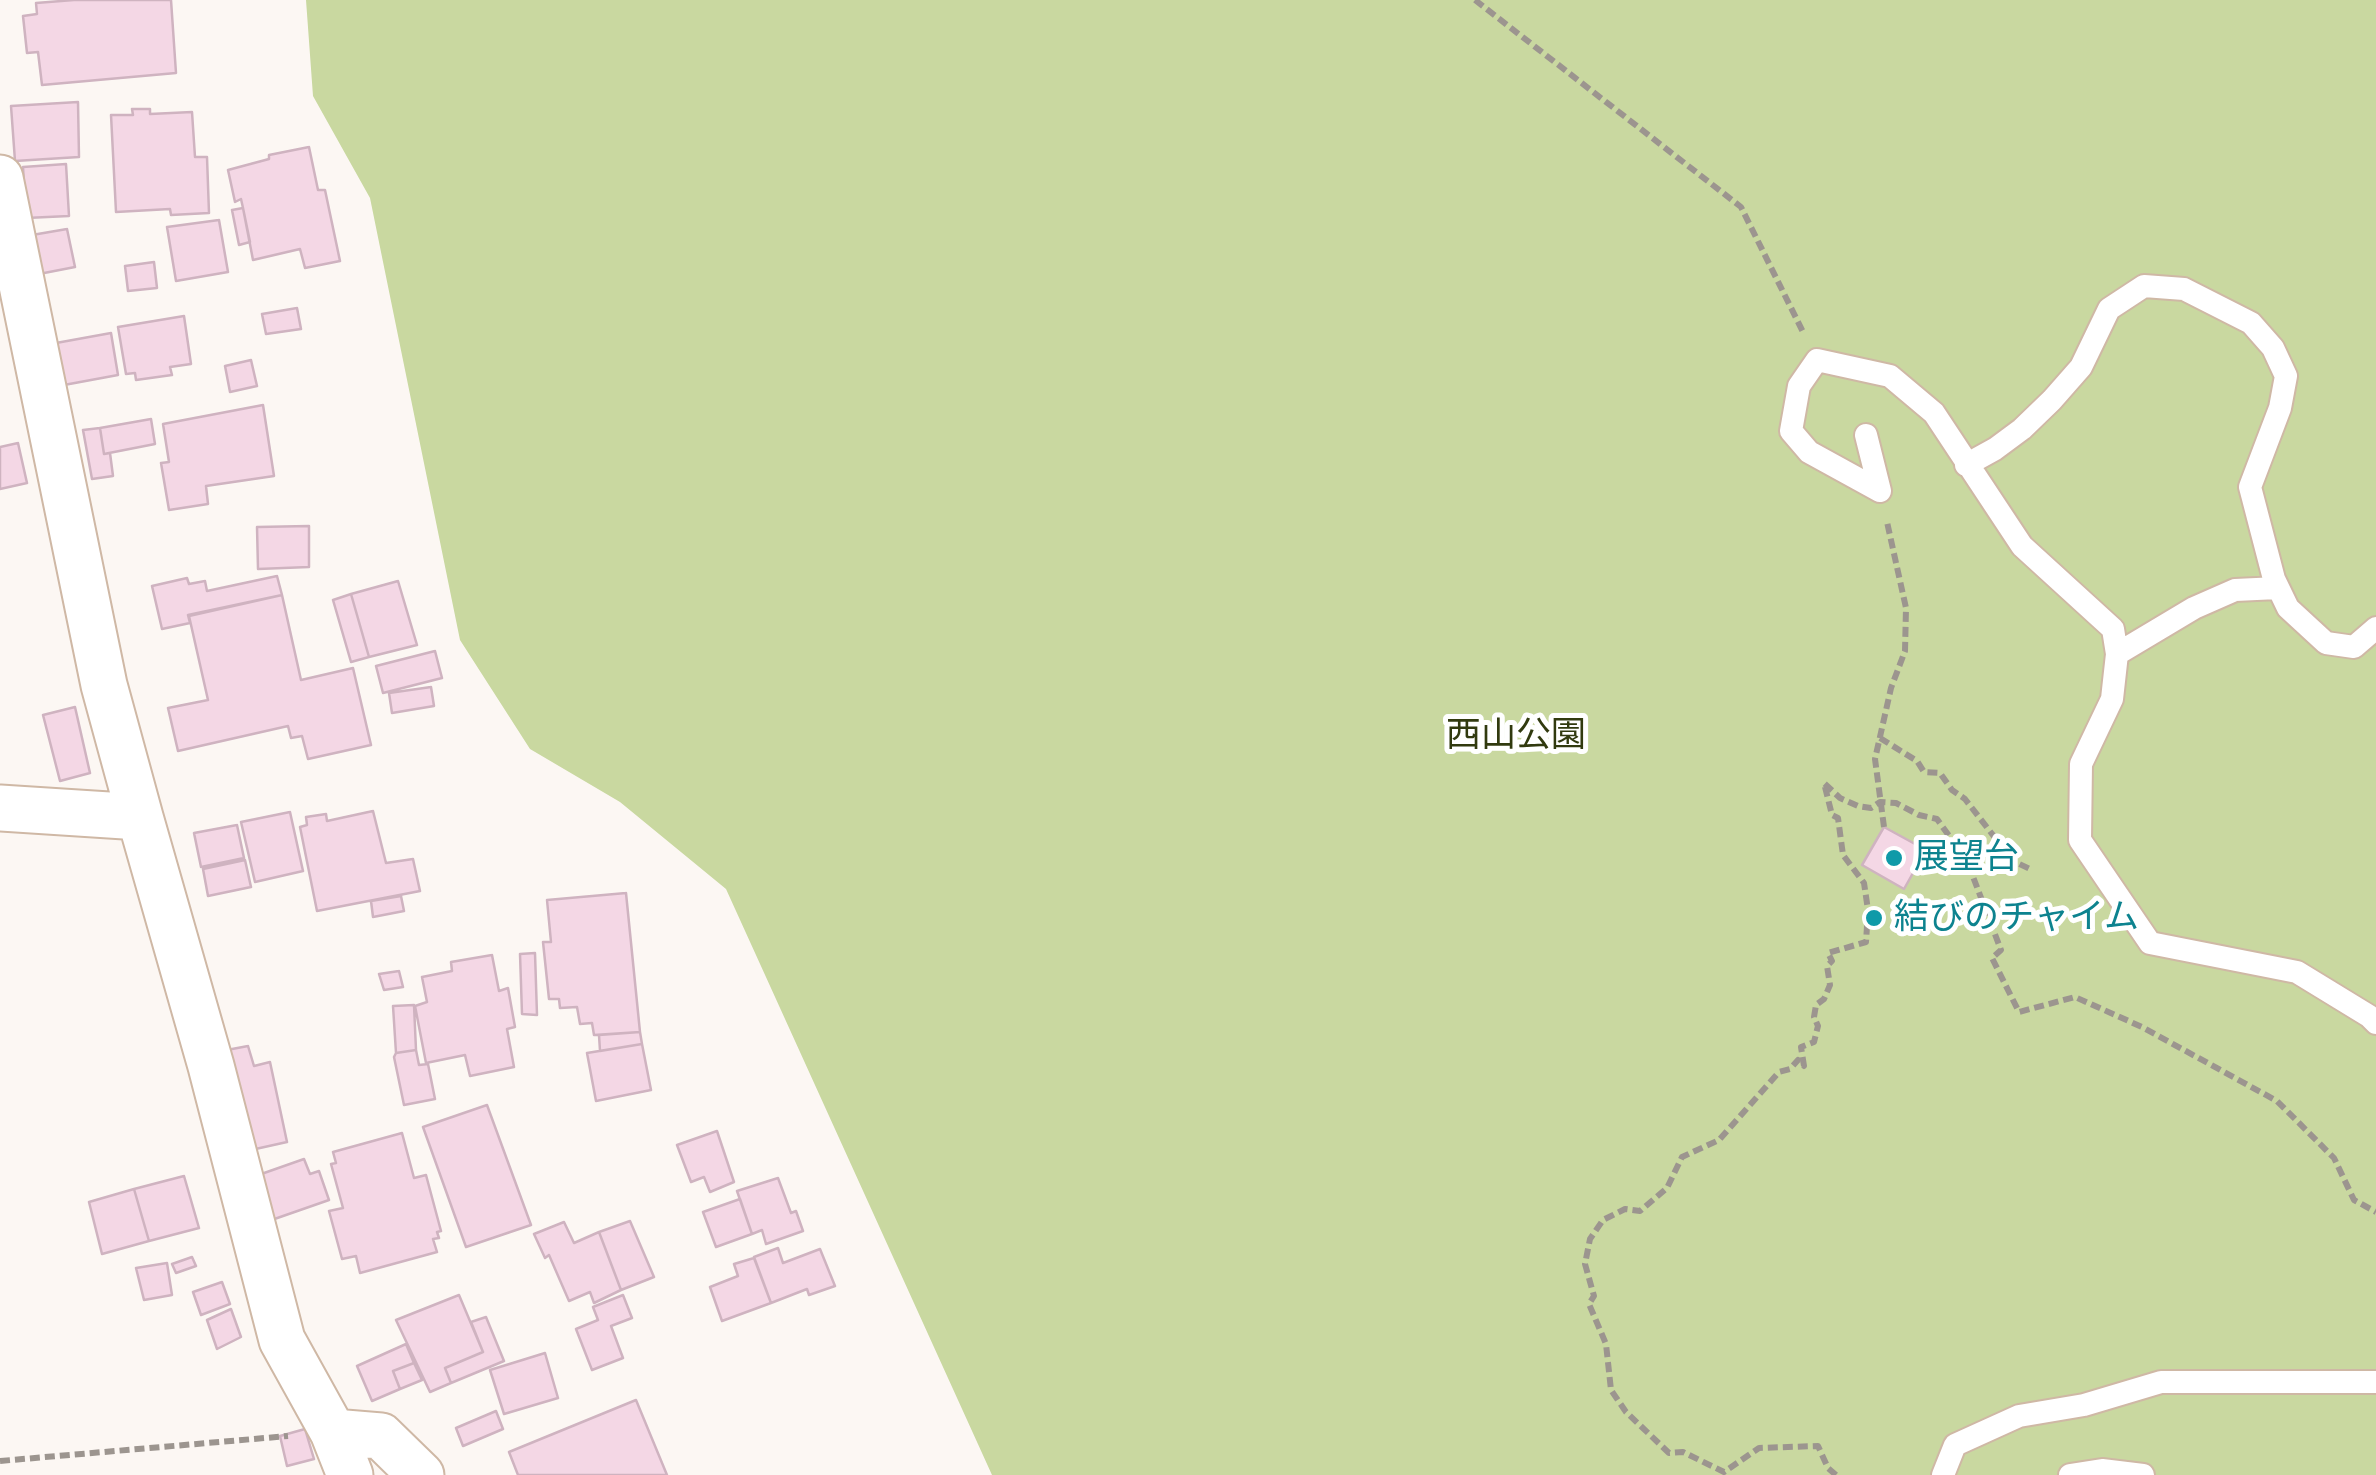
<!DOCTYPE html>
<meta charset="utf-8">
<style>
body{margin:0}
canvas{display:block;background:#fcf7f3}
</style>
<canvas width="2376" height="1475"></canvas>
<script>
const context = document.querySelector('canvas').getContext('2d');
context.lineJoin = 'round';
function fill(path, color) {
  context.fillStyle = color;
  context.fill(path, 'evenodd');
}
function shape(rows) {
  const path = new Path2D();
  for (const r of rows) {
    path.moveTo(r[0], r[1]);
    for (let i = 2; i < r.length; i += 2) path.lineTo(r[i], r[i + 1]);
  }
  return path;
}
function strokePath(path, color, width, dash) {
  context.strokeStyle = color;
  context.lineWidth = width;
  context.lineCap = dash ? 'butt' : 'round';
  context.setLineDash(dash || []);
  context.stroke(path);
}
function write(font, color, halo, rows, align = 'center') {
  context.font = font + ' "Noto Sans","Noto Sans JP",sans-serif';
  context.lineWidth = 10;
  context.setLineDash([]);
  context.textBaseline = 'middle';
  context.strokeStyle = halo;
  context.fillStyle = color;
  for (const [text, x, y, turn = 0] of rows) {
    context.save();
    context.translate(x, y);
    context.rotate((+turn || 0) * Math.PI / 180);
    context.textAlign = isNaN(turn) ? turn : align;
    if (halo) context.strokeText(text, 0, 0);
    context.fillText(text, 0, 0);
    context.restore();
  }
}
const green = shape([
 [306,0,2376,0,2376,1475,992,1475,726,889,620,802,530,749,460,640,370,198,313,96]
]);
const building = shape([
 [74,0,171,0,176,73,42,85,38,52,27,53,23,16,37,14,36,3,74,0],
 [78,102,79,157,15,161,11,106,78,102],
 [132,109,150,109,150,114,192,112,195,157,207,157,209,213,171,215,170,209,116,212,111,115,133,115,132,109],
 [309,147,318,190,325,190,340,261,305,268,300,249,253,260,243,208,241,199,235,202,228,170,269,159,269,155,309,147],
 [66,164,69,216,26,218,23,167,66,164],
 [243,208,250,242,239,245,232,210,243,208],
 [219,220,228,272,176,281,167,227,219,220],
 [67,229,75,267,39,274,32,235,67,229],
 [154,262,157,288,128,291,125,266,154,262],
 [297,308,301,329,266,334,262,314,297,308],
 [184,316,191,364,170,367,172,375,136,380,135,373,126,374,118,327,184,316],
 [111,333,118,375,64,385,56,343,111,333],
 [251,360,257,386,230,392,225,366,251,360],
 [263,405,274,476,206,486,208,504,169,510,161,463,169,462,163,424,263,405],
 [151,419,155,444,104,454,100,428,151,419],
 [100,428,104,454,110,453,113,476,92,479,83,430,100,428],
 [18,443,27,483,0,489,0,447,18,443],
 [309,526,309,567,258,569,257,527,309,526],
 [277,576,282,595,188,615,190,623,162,629,152,586,187,578,189,584,205,581,207,591,277,576],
 [398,581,417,645,369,657,351,594,398,581],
 [351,594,369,657,351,662,333,600,351,594],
 [282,595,301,680,353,668,371,745,308,759,302,736,291,738,288,726,178,751,168,708,208,700,189,616,282,595],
 [435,651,442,678,383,693,376,666,435,651],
 [431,687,434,706,392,713,389,693,431,687],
 [75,707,90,773,60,781,43,715,75,707],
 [373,811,386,863,413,859,420,891,317,911,300,827,307,825,306,817,326,814,327,821,373,811],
 [290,812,303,871,255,882,241,822,290,812],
 [237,825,244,858,201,867,194,833,237,825],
 [1884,827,1926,850,1904,889,1862,865,1884,827],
 [245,860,251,887,208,896,203,869,245,860],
 [626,893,640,1032,594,1035,592,1023,580,1024,577,1007,560,1008,559,999,549,999,543,942,551,942,547,900,626,893],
 [401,896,404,911,373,917,371,901,401,896],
 [535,953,537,1015,522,1014,520,954,535,953],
 [492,955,499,991,508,988,515,1027,507,1029,514,1067,470,1076,465,1055,426,1063,415,1006,427,1002,422,977,452,971,451,962,492,955],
 [399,971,403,987,384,990,379,974,399,971],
 [414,1005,416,1050,396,1053,393,1006,414,1005],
 [640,1032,642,1044,600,1051,599,1035,640,1032],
 [642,1044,651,1090,596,1101,587,1053,642,1044],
 [248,1046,254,1066,270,1062,287,1142,233,1154,211,1053,248,1046],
 [416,1050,419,1065,428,1064,435,1099,404,1105,394,1057,396,1053,416,1050],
 [487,1105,531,1225,466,1247,423,1127,487,1105],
 [717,1131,734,1182,710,1192,704,1177,691,1182,677,1145,717,1131],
 [402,1133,414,1178,426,1175,441,1231,437,1232,439,1238,433,1239,437,1252,360,1273,356,1256,342,1259,329,1211,343,1208,331,1164,336,1163,333,1152,402,1133],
 [304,1159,310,1174,319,1171,329,1200,263,1223,247,1179,304,1159],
 [184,1176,199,1228,149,1241,134,1189,184,1176],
 [778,1178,791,1213,796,1211,803,1231,766,1244,762,1230,752,1234,737,1191,778,1178],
 [134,1189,149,1241,102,1254,89,1202,134,1189],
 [740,1199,752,1234,716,1247,703,1212,740,1199],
 [630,1221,654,1277,621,1290,599,1232,630,1221],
 [564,1222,574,1243,599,1232,621,1290,594,1303,590,1292,569,1301,549,1255,545,1258,534,1234,564,1222],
 [778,1248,783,1263,820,1249,835,1286,809,1295,807,1289,771,1303,754,1257,778,1248],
 [192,1257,196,1266,176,1273,172,1264,192,1257],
 [754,1258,771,1303,722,1321,710,1287,738,1276,734,1264,754,1258],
 [167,1263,172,1295,144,1300,136,1268,167,1263],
 [222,1282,230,1304,201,1315,193,1292,222,1282],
 [459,1295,483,1352,445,1368,451,1383,430,1392,396,1320,459,1295],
 [623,1295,632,1318,611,1326,623,1358,592,1370,576,1329,598,1320,593,1307,623,1295],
 [231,1309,241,1337,217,1349,207,1320,231,1309],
 [486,1317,504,1361,451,1383,445,1368,483,1352,471,1322,486,1317],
 [406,1344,414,1363,393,1371,400,1389,372,1401,357,1366,406,1344],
 [545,1353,558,1398,504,1414,490,1370,545,1353],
 [414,1363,422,1380,400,1389,393,1371,414,1363],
 [636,1400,667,1475,518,1475,509,1452,636,1400],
 [496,1411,503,1429,463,1446,456,1428,496,1411],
 [305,1429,314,1459,287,1466,280,1436,305,1429]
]);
const path = shape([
 [1475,0,1741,207,1804,334],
 [1880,738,1917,761,1924,772,1940,773,1952,790,1965,799,2013,861,2030,869],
 [1884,827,1875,759,1891,688,1905,651,1906,608,1887,522],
 [0,1461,288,1436],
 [1836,1475,1828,1468,1818,1446,1759,1448,1724,1472,1683,1452,1669,1453,1626,1412,1611,1390,1606,1344,1589,1304,1594,1296,1585,1264,1590,1239,1603,1220,1625,1209,1640,1211,1667,1188,1682,1157,1719,1140,1779,1072,1790,1069,1798,1060,1804,1066,1801,1047,1814,1042,1818,1026,1814,1017,1816,1005,1824,999,1830,985,1827,966,1832,961,1828,953,1866,942,1868,910,1864,883,1843,855,1838,818,1832,815,1824,783,1840,798,1858,806,1871,808,1880,802,1896,803,1919,815,1937,819,1967,861,2001,950,1992,958,2019,1012,2075,997,2142,1027,2277,1101,2334,1158,2354,1200,2376,1212]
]);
const service = shape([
 [1866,435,1880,491],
 [1966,465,1995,449,2022,429,2052,400,2081,367,2109,309,2144,286,2184,289,2251,323,2273,348,2286,376,2280,408,2250,487,2274,579,2288,608,2326,643,2354,647,2376,628],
 [1880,491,1809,452,1791,431,1799,386,1817,360,1890,376,1934,413,2022,546,2113,629,2117,654,2112,699,2081,764,2080,840,2150,943,2297,972,2369,1016,2376,1023],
 [2117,654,2194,608,2235,590,2278,588],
 [1943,1475,1955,1445,2019,1416,2084,1405,2161,1382,2376,1382],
 [2070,1475,2102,1470,2143,1475]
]);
const minor = shape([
 [0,178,104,685,140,817,211,1066,282,1340,333,1432,350,1475],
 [0,808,140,817],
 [333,1432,381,1436,421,1475]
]);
const markers = [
 [1894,858,10,"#0f9aa8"],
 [1874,918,10,"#0f9aa8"]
];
const parkNames = [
 ["西山公園",1516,736]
];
const cultureNames = [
 ["展望台",1914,858],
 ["結びのチャイム",1894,918]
];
fill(green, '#c9d8a0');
fill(building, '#f4d7e5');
strokePath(building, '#cfb3c0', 2.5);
strokePath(service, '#cfb8a5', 26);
strokePath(minor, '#cfb8a5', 49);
strokePath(path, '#9c958f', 6, [10, 5]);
strokePath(service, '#fff', 22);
strokePath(minor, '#fff', 45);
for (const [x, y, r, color] of markers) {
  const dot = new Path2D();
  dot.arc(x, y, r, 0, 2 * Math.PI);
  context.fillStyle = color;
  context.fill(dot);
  strokePath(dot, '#fff', 4);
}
write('35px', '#313a0f', '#fff', parkNames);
write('35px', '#0d838f', '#fff', cultureNames, 'left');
</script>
